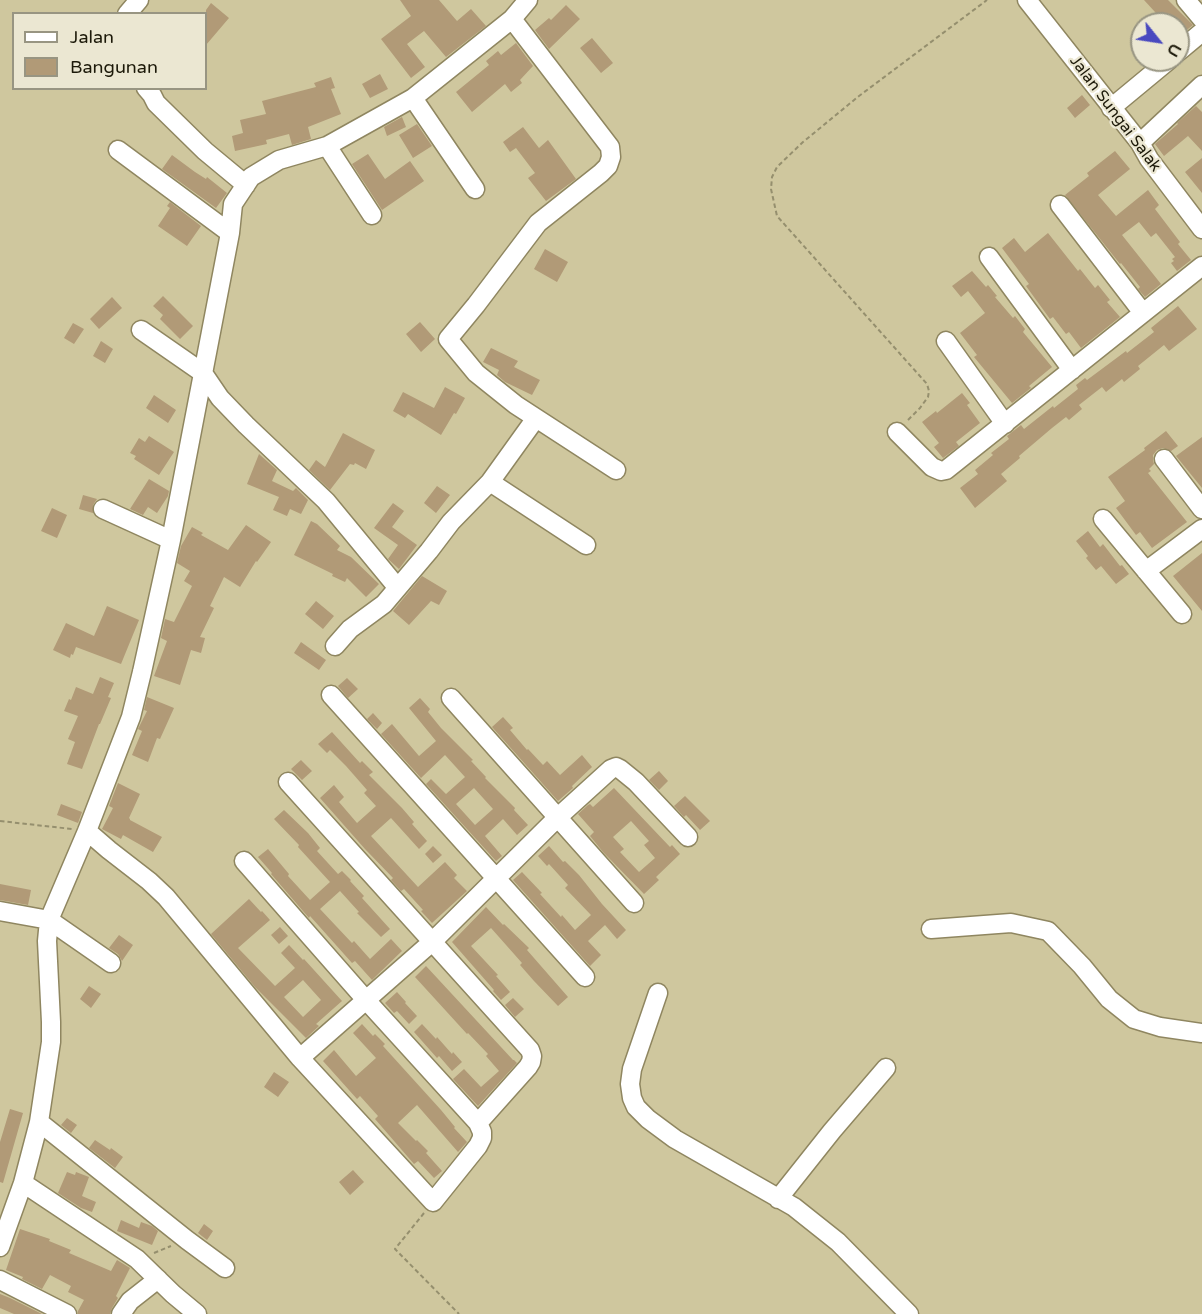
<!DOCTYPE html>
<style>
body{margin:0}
#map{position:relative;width:1202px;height:1314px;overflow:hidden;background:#cfc79e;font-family:"Varela Round",sans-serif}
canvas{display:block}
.legend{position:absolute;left:12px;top:12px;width:195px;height:78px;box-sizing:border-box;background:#ebe7d2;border:2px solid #989582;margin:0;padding:8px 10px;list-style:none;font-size:18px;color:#1c1909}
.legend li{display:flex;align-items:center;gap:12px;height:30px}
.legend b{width:30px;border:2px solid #989582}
.north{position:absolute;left:1130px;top:12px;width:60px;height:60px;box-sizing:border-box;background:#ebe7d2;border:2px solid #989582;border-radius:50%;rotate:120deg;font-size:16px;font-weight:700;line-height:24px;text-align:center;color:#1c1909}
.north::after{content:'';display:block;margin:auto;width:21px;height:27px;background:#4949bf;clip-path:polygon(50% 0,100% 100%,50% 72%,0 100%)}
</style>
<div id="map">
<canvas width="1202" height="1314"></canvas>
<ul class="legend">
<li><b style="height:8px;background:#fff"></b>Jalan</li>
<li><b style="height:16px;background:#b19a77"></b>Bangunan</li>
</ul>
<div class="north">U</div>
</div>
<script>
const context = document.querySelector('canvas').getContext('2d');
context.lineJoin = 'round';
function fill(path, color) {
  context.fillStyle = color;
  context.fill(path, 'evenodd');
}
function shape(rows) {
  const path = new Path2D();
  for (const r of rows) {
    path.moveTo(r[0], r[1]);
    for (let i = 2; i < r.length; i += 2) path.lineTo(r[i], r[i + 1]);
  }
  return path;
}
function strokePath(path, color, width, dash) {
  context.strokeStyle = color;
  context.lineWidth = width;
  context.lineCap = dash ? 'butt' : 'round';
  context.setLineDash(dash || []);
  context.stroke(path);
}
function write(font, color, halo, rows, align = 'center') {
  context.font = font + ' "Varela Round",sans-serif';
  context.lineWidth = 4.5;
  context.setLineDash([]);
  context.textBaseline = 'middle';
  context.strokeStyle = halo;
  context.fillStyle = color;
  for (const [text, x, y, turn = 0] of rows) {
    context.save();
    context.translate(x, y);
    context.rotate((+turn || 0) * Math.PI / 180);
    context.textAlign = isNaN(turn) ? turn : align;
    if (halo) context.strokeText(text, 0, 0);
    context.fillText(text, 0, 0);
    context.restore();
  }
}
const building = shape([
 [400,0,439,0,457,21,471,9,486,26,446,57,424,31,407,44,425,67,411,78,381,39,411,16],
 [1144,0,1168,0,1193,25,1178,37,1178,24,1166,24],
 [211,3,229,18,206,45,206,10],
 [566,5,580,19,549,49,535,30,549,18,551,20],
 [592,38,613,63,601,73,580,48],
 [516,43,533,66,520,80,522,83,511,92,505,84,472,112,456,92,489,65,486,61,498,51,501,55],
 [380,74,388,89,370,98,362,84],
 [331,77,335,88,331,89,341,114,308,127,311,139,292,145,289,134,266,140,267,144,235,151,232,136,243,133,240,120,266,114,262,101,316,87,314,83],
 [1082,95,1090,105,1075,118,1067,108],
 [1196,106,1202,112,1202,151,1188,136,1164,156,1155,144,1178,124,1177,123],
 [402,117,406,127,387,136,384,127],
 [417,124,432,146,413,158,399,135],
 [523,127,539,148,548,140,576,179,546,201,528,178,535,173,516,148,510,152,503,142],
 [1115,151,1130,169,1098,195,1116,216,1148,190,1159,205,1155,209,1180,242,1178,244,1191,260,1177,271,1171,263,1174,261,1172,259,1175,257,1156,233,1151,237,1139,222,1122,235,1161,284,1145,297,1138,289,1140,287,1121,263,1120,264,1065,195,1089,176,1087,173],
 [368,154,385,179,410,161,424,181,382,210,352,164],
 [172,155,195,172,206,179,207,177,227,193,216,208,162,169],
 [1202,158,1202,193,1185,172],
 [170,202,201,226,187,246,158,226,170,208,167,206],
 [1048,233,1078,271,1080,269,1095,288,1098,285,1110,300,1107,302,1120,317,1081,348,1069,332,1066,334,1053,317,1050,319,1026,286,1029,284,1002,248,1014,238,1025,252],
 [545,249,568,262,557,282,534,269],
 [972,271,986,287,988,285,997,296,995,297,1013,318,1015,316,1025,329,1023,332,1052,367,1029,386,1031,388,1012,403,974,357,977,355,960,333,985,313,968,291,961,297,952,286],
 [163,296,193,326,180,339,160,319,163,315,153,306],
 [112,297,122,308,99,329,90,319],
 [1178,306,1197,329,1169,351,1164,345,1138,366,1140,369,1124,382,1122,379,1106,392,1102,387,1079,405,1082,409,1069,420,1066,417,1052,428,1019,456,1020,458,1001,474,1007,481,975,508,960,488,978,474,975,470,993,455,991,453,1009,439,1007,436,1021,425,1024,429,1053,406,1054,408,1078,389,1076,385,1085,378,1087,380,1126,351,1127,353,1154,332,1151,328],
 [420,322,435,339,421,352,406,334],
 [73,323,84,329,74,344,64,338],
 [101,341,113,349,105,363,93,356],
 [491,348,518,361,514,367,540,380,532,395,505,382,497,375,499,370,483,362],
 [445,387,465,398,456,414,454,413,441,435,408,414,405,418,393,411,403,392,434,408],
 [962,393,970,403,967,405,980,423,956,442,959,446,943,458,934,447,939,443,922,422,936,411,937,413],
 [154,395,176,410,168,423,146,408],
 [1166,431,1178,446,1171,451,1163,448,1157,450,1153,455,1153,460,1154,464,1149,469,1151,471,1148,473,1187,522,1152,548,1140,532,1136,535,1116,508,1125,501,1108,477,1145,450,1144,448],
 [343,433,375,450,366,469,355,463,354,465,350,464,330,490,309,470,316,460,325,467],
 [149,436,174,452,159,475,134,459,136,456,130,453,139,438,145,442],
 [1202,437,1202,488,1176,456],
 [259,454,277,470,272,481,293,491,296,488,308,500,301,514,290,509,287,516,273,510,279,497,247,484],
 [149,479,169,491,168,496,157,513,148,507,143,515,130,509],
 [437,486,450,495,436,513,424,503],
 [83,495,97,499,93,505,93,513,79,509],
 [393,503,404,511,392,527,417,545,399,569,388,559,398,545,374,528],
 [52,508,67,515,57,538,41,531],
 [311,521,317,524,340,546,337,550,351,557,379,584,366,597,347,578,345,582,332,576,333,574,294,555],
 [246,525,271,542,257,562,256,561,240,587,224,577,210,606,214,608,200,637,205,638,201,653,191,650,180,685,154,676,167,641,161,638,165,619,174,622,192,586,184,581,190,571,177,563,181,546,192,527,203,533,201,535,228,550],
 [1088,531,1100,547,1103,544,1120,566,1122,565,1129,574,1116,584,1101,566,1096,570,1086,558,1088,556,1076,541],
 [1202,553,1202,611,1173,576],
 [422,576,447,591,439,605,431,601,409,625,393,611],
 [316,601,334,616,323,629,305,614],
 [107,606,139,620,121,664,76,647,73,655,71,654,70,658,53,650,66,623,94,636],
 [301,642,326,660,319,670,294,653],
 [100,677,114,683,108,697,111,698,100,724,99,724,82,769,67,764,75,742,68,739,78,716,64,711,69,699,71,700,76,687,93,694],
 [347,678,358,689,348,698,338,686],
 [147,697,174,708,160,739,157,738,148,762,132,755,142,731,138,729,147,711,144,710],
 [420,698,430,709,428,712,441,728,473,760,471,761,486,777,485,778,515,808,514,810,528,825,517,835,503,819,485,836,502,856,496,861,426,784,431,779,446,794,465,777,445,755,421,778,381,734,392,724,419,756,436,741,409,708],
 [474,788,493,809,475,825,456,804],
 [373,713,382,723,377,729,367,719],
 [503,717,513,728,510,730,527,750,528,749,543,765,547,761,560,775,582,755,592,767,572,786,573,788,558,801,492,727],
 [332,732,360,763,362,761,373,772,369,775,402,808,414,822,412,824,427,841,419,849,391,818,371,836,418,887,445,862,457,875,454,878,467,891,432,923,421,911,423,910,404,889,401,891,391,880,393,878,365,849,320,798,334,785,344,797,339,802,357,823,376,806,364,793,367,790,346,766,330,750,327,753,318,744],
 [301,760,312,771,302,780,291,769],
 [659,771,668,781,659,790,649,780],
 [118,783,140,794,129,818,130,819,130,820,162,837,153,852,123,835,121,839,102,829,113,808,109,806],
 [614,788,670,847,672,845,680,854,656,877,659,880,644,894,603,852,590,836,594,832,578,814,588,805,590,804,593,807],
 [631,821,649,841,644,845,655,858,639,872,620,852,624,849,613,837],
 [685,796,710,821,700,830,686,815,684,817,674,806],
 [61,804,82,812,78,823,57,815],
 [284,810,308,833,320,848,317,851,338,874,342,871,351,880,350,881,364,896,362,898,390,929,381,937,357,913,359,912,340,891,320,909,352,943,354,941,370,959,391,939,402,951,372,980,355,961,352,963,310,916,309,918,271,874,272,873,258,857,268,849,289,874,288,876,310,900,330,882,298,847,299,845,274,819],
 [433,846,442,855,433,863,425,854],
 [549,846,563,862,565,861,579,875,602,904,626,930,617,939,605,925,588,941,601,955,590,966,513,880,522,872,542,893,540,894,561,917,562,915,575,930,591,915,565,888,568,885,549,864,547,866,538,856],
 [0,884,31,890,28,905,0,900],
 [249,899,261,912,262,911,270,920,238,948,275,986,295,968,281,953,289,945,303,960,304,959,342,1001,316,1024,319,1026,306,1038,255,987,211,934],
 [303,980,321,1000,303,1017,284,997],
 [486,907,503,925,504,924,529,948,527,950,568,997,558,1006,534,981,520,965,522,963,491,928,471,946,498,975,496,976,510,992,501,1000,493,991,494,990,452,942],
 [280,927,288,936,279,944,271,935],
 [119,935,133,945,122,961,118,954,109,948],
 [426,966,513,1060,514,1060,517,1063,478,1106,453,1079,464,1069,481,1087,499,1071,486,1056,488,1054,468,1033,467,1034,415,977],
 [89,986,101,994,91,1008,80,999],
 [397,992,406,1002,405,1003,417,1016,409,1024,397,1011,394,1013,385,1003],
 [513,998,524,1009,515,1017,505,1005],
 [362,1024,373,1036,375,1034,385,1044,383,1046,441,1110,455,1127,454,1128,467,1142,458,1152,417,1105,398,1123,416,1141,417,1140,428,1151,426,1153,442,1171,434,1178,418,1161,414,1164,375,1119,378,1116,360,1096,357,1099,323,1061,334,1050,356,1076,376,1058,353,1033],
 [422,1024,436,1039,437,1037,452,1054,453,1052,462,1062,452,1071,439,1056,437,1058,414,1032],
 [274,1072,289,1082,278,1097,264,1087],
 [10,1109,23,1113,3,1183,0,1182,0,1142],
 [67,1118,77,1125,71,1133,61,1125],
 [95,1140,110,1150,111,1148,123,1157,115,1168,89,1148],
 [353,1170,364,1182,350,1195,339,1182],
 [67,1172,75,1175,76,1172,89,1177,82,1196,96,1202,92,1212,81,1208,58,1193],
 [121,1220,139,1228,141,1222,152,1226,158,1231,152,1245,117,1231],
 [204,1224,213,1231,207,1240,198,1233],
 [20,1229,50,1239,49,1241,71,1250,69,1253,111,1271,117,1260,130,1268,116,1296,118,1298,112,1308,110,1314,78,1314,78,1311,84,1300,68,1292,71,1286,50,1275,42,1289,22,1279,23,1277,6,1270],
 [0,1294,10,1298,42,1314,14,1314,0,1308]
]);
const path = shape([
 [908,420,920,408,928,397,929,391,927,384,777,216,771,189,772,177,777,167,803,142,859,96,987,0],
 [0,821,72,829],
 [424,1213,395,1249,459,1314],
 [154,1253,171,1246]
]);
const minor = shape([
 [1027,0,1140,143,1149,159,1202,229],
 [1186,0,1202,19],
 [127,14,139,0],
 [1178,52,1202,32],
 [146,88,152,95,156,103,205,151,246,185],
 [413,98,475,189],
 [1111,108,1169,60],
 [1140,143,1202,85],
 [327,146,372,215],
 [118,150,230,233],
 [1060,205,1143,313],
 [989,257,1072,370],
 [141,330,203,373,220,398,246,425,326,501,397,587],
 [946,341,1005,424],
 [536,418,616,470],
 [897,432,932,467,941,471,946,470,1202,266],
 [1164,459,1202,509],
 [490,482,586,545],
 [103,509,171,540],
 [1103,519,1182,614],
 [1146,571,1202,529],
 [335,646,350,629,384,604,429,551,451,522,490,482,536,418,516,405,476,373,448,339,476,305,538,223,601,173,608,166,611,157,610,147,512,19],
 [331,695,585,977],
 [451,698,634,903],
 [288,782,530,1050,532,1056,531,1062,528,1067,478,1123],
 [87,831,109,850,149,881,166,897,300,1058,433,1202,478,1146,482,1138,482,1132,478,1123,366,1000,244,861],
 [0,911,49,920,111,963],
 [931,929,1011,923,1048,931,1082,966,1109,999,1134,1019,1160,1027,1202,1033],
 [658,993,632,1069,630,1084,632,1098,636,1107,648,1119,675,1139,794,1207,838,1242,909,1314],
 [300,1058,432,942,557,818,611,769,616,767,620,769,636,782,688,837],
 [39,1122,187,1240,225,1268],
 [23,1183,137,1259,173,1294,197,1314],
 [778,1199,832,1131,886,1068],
 [0,1247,23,1183,39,1122,51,1042,51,1022,47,941,49,920,87,831,131,717,142,672,171,540,230,233,233,204,251,177,279,160,327,146,413,98,512,19,528,0],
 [0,1280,67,1314],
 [121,1314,130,1301,158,1279]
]);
const streetNames = [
 ["Jalan Sungai Salak",1115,114,53]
];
fill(building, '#b19a77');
strokePath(minor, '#8f8660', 21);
strokePath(path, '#958f6e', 2, [4.5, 3]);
strokePath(minor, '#fff', 18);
write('16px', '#1c1909', '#ebe7d2', streetNames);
</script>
